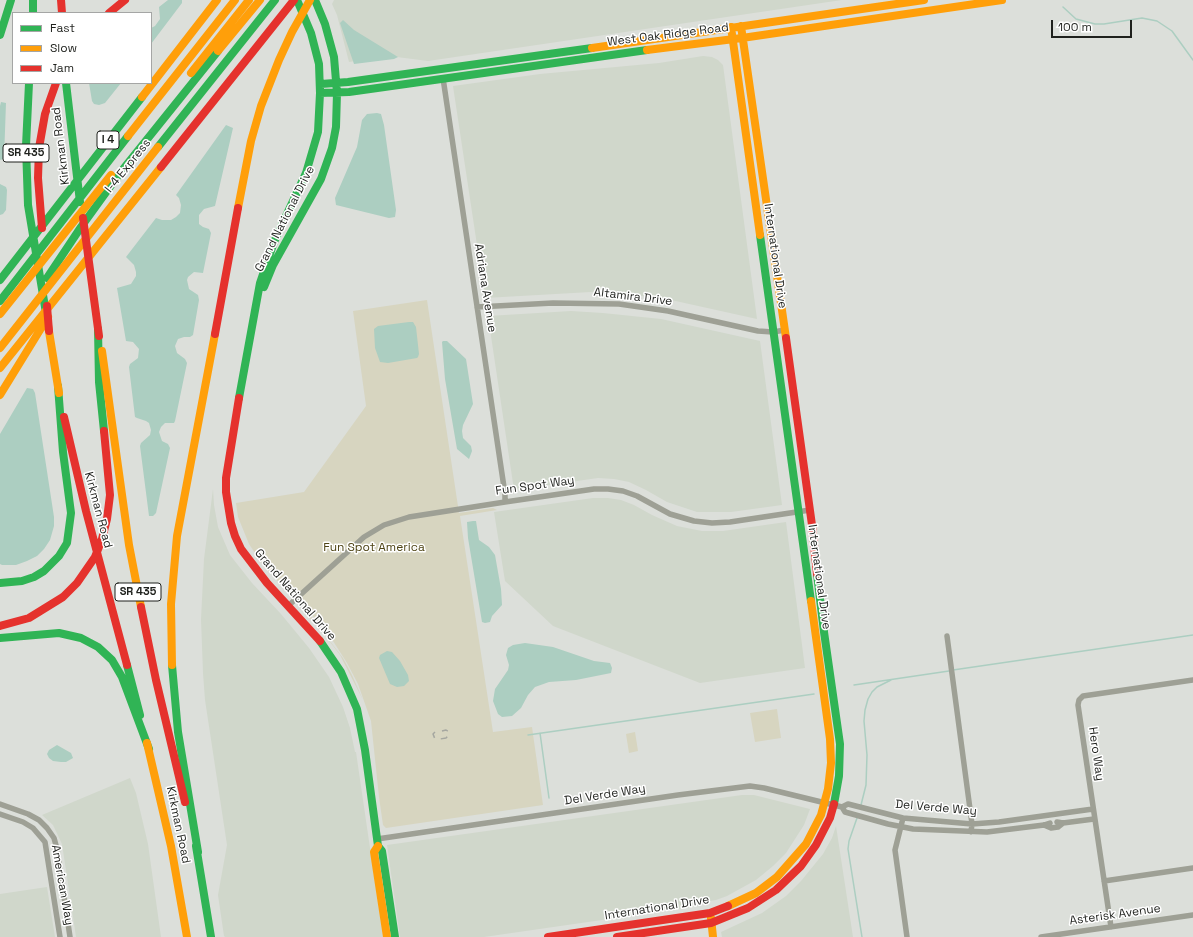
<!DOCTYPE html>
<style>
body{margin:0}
#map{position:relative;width:1193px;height:937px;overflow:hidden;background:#dcdfda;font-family:"Space Grotesk",sans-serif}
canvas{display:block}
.legend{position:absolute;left:12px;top:12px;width:140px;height:72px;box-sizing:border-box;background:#fff;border:1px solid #a5a6a5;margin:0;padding:5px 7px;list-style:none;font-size:12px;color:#1f211d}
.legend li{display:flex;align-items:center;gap:8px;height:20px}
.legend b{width:20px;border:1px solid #a5a6a5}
.scale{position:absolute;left:1051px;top:20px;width:81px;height:18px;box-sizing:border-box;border:2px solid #1f211d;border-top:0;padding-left:5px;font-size:12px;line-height:14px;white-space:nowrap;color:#1f211d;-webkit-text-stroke:3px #fff;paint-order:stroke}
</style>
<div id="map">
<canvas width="1193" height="937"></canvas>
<ul class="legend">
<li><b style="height:5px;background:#30b455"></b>Fast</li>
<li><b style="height:5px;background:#ff9f0a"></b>Slow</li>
<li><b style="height:5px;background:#e5322d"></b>Jam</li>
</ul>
<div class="scale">100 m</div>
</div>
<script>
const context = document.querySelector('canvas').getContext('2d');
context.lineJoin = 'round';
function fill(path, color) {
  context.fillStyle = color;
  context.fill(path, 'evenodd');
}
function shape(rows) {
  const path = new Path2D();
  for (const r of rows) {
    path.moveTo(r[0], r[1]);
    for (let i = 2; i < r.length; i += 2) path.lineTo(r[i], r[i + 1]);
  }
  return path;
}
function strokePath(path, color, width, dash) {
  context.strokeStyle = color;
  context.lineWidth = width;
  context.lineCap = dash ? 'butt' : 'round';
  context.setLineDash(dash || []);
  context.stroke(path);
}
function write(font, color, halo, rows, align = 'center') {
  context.font = font + ' "Space Grotesk",sans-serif';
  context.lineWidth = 3;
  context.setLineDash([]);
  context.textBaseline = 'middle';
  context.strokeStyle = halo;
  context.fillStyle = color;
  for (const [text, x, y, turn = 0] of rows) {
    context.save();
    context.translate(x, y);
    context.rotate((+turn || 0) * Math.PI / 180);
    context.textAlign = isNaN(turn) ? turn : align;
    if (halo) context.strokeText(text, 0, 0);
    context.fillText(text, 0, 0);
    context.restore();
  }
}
const built = shape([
 [334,0,842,0,428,61,389,56,349,62,337,15,332,4],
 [703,56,712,57,718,60,723,65,757,319,662,298,621,294,591,292,485,298,453,86,540,74,659,63],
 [571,311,603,313,661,319,760,341,782,505,731,512,697,512,667,502,646,490,629,482,614,479,598,478,514,490,488,316],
 [213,489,214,505,218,527,230,555,252,583,281,614,309,648,329,677,343,707,350,728,355,752,356,752,383,937,225,937,224,936,218,895,227,845,205,700,203,673,201,619,204,559],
 [593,498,608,498,621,500,634,505,652,515,677,526,702,531,723,531,786,522,805,668,700,683,553,626,505,581,494,512],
 [130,778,136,793,148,844,161,937,76,937,62,844,53,825,42,815],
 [742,795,754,795,810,809,804,825,786,853,773,866,756,880,727,896,716,900,699,903,699,906,484,937,400,937,387,845],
 [836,826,853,937,722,937,721,932,762,913,786,896,801,881,823,854,832,838],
 [47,887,55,937,0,937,0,894]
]);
const green = shape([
 [427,300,459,513,493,508,497,510,460,516,493,732,532,727,543,805,386,828,383,825,379,797,371,721,358,684,347,663,333,641,303,604,286,590,263,565,249,544,238,517,236,503,304,492,366,406,353,311],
 [302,605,343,658,352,675,363,700,340,655,324,634,302,609],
 [777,709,781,738,755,742,750,713],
 [635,732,638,751,629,753,626,734]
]);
const water = shape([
 [168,0,182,0,182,3,151,44,151,28,155,26,160,19,159,7],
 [343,20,354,30,398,57,394,59,354,64,340,23],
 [89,83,121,83,105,103,99,105,94,104,92,101],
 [1,102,6,103,4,159,0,160,0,106],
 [377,113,381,114,384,125,396,210,395,217,389,218,336,205,335,198,357,147,362,120,367,114],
 [226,125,233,128,215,206,204,209,199,215,199,224,203,227,209,229,211,233,203,273,194,272,188,277,187,280,189,289,198,295,199,300,193,335,190,337,184,337,178,339,175,346,177,353,185,359,187,363,175,421,174,423,165,423,161,427,159,432,162,441,168,444,170,448,156,513,153,516,149,516,140,446,141,443,150,435,151,430,149,423,146,421,137,418,135,417,129,367,130,364,138,358,139,349,133,342,126,341,117,288,131,284,136,276,136,272,134,265,126,257,156,218,162,220,171,220,176,217,180,213,181,205,179,198,176,195],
 [0,184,6,187,7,190,6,210,3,214,0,215],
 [409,322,413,322,416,327,419,354,418,357,417,358,388,363,380,362,375,348,374,329,378,326],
 [443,341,447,341,466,359,473,404,463,425,462,431,463,438,471,446,472,451,469,459,457,449,445,379,442,342],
 [27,388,33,389,35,393,54,517,54,526,50,540,44,549,37,556,27,561,16,565,2,565,0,564,0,434],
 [473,521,476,521,479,540,489,547,495,555,501,589,502,605,492,616,490,622,485,623,482,622,468,538,467,522],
 [525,643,553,647,594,661,610,663,612,668,611,673,576,680,549,682,535,687,528,695,521,708,512,716,502,717,498,714,493,701,495,689,508,670,509,665,506,655,508,648,513,645],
 [387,651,392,652,400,661,408,675,409,681,404,686,397,687,390,684,379,658,380,655],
 [57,745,71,753,73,758,66,762,61,762,53,761,49,758,47,754,49,750]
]);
const stream = shape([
 [1063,7,1076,19,1095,24,1104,24,1142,18,1157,21,1172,31,1193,60],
 [953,670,1193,635],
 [854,685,949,671],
 [540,733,549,798],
 [528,735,814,694],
 [861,805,866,785,867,755,864,721,865,710,868,699,872,692,877,687,891,680],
 [857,818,849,841,848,849,862,937]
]);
const street = shape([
 [443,78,505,494,505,502],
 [477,307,553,303,619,304,668,311,758,331,773,332,785,330],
 [288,606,364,537,384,525,409,517,505,502,594,489,608,489,623,491,637,496,670,514,694,521,712,523,730,522,810,510],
 [947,636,972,824,971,832],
 [0,804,28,814,39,820,47,828,54,838,57,849,70,937],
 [842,807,848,804,903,818,972,824,999,822,1093,809],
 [842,807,845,812,888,824,913,829,987,832,1044,825,1050,823],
 [0,814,23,822,33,828,45,842,60,937],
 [903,818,895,850,907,937],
 [1057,822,1063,823,1094,819],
 [1044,825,1051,828,1058,827,1063,823],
 [377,839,678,795,750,786,764,788,842,807],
 [1104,881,1193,868],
 [1111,927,1078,705,1079,700,1083,696,1193,680],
 [1041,937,1193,915]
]);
const fast = shape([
 [33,0,33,13],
 [0,35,11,0],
 [29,83,26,146,28,205,46,313],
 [66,83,80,202],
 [321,84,348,82,592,48],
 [320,93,349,92,647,50],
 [158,147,275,0],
 [760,235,811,601],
 [47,278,81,227,120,173,218,51],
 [0,280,142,97],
 [264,287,273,265,321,179,332,148,336,127,337,93,334,57,325,24,315,0],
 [0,301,128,136],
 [98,329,99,382,104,431],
 [239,398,260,283,274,242,306,173,318,132,320,93,319,64,311,33,297,0],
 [817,574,824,632,840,744,839,776,834,804],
 [0,583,22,581,34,577,44,571,59,556,67,543,71,513,63,452,58,386],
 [0,638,59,633,81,638,98,647,112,660,122,677,149,749],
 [320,641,341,672,357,709,365,750,378,846,382,851,395,937],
 [127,665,140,715],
 [172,665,178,732,198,852],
 [196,846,211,937]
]);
const slow = shape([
 [741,26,786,338],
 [731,27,760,235],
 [592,48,924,0],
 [647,50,742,38,1002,0],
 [218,51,260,0],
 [191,73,249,0],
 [142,97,217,0],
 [128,136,235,0],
 [238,208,251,141,261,106,279,60,292,32,310,0],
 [46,313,59,393],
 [0,314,111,175],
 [0,348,158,147],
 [102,351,129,545,141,607],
 [0,368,161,167],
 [0,395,48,317],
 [172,665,171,604,177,536,215,334],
 [147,743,171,846,187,937],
 [378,846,374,852,387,937],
 [728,906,756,893,777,877,806,844,821,815,828,789,831,763,830,739,811,601],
 [711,918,713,937]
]);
const jam = shape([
 [61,0,62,13],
 [109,13,125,0],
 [161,167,294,0],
 [83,218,99,336],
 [42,228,38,178,39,148,45,114,56,83],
 [47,306,49,331],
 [215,334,238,208],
 [786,338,812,525,817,574],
 [239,398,226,478,226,492,231,523,235,536,241,549,267,583,320,641],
 [64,417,86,511,127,665],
 [141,607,156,680,185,802],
 [0,626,29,618,63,597,77,583,95,557,102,539,107,519,110,495,104,431],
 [548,937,710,913,728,906],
 [617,937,711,923,748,908,776,890,801,866,816,845,830,818,834,804]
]);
const rail = shape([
 [435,732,433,734,435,739,440,739,446,738,449,735,449,732,446,730,442,731]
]);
const shields = [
 [108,140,22],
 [26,153,46],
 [138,592,46]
];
const shieldNames = [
 ["I 4",108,140],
 ["SR 435",26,153],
 ["SR 435",138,592]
];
const streetNames = [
 ["West Oak Ridge Road",668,35,-7],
 ["Kirkman Road",61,146,-97],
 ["I-4 Express",128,166,-51],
 ["Grand National Drive",285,219,-63],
 ["International Drive",775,256,82],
 ["Adriana Avenue",485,288,81],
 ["Altamira Drive",633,297,7],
 ["Fun Spot Way",535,486,-8],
 ["Kirkman Road",98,510,75],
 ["International Drive",819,577,82],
 ["Grand National Drive",295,595,49],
 ["Hero Way",1096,754,82],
 ["Del Verde Way",605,795,-9],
 ["Del Verde Way",936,808,5],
 ["Kirkman Road",178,825,78],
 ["American Way",62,885,80],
 ["International Drive",657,908,-9],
 ["Asterisk Avenue",1115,915,-8]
];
const parkNames = [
 ["Fun Spot America",374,548]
];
fill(built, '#d0d7cb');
fill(green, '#d7d5c0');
fill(water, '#accec1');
strokePath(stream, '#accec1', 1.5);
strokePath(street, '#9ea095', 5.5);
strokePath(fast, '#30b455', 8);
strokePath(slow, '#ff9f0a', 8);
strokePath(jam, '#e5322d', 8);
strokePath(rail, '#a5a7a0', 1.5, [7, 7]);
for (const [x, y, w] of shields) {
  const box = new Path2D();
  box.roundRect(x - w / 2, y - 9, w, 18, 3);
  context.fillStyle = '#fff';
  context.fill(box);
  strokePath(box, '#1f211d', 1);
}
write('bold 11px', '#1f211d', null, shieldNames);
write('12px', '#1f211d', '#fff', streetNames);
write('12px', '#4e4415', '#fff', parkNames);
</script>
